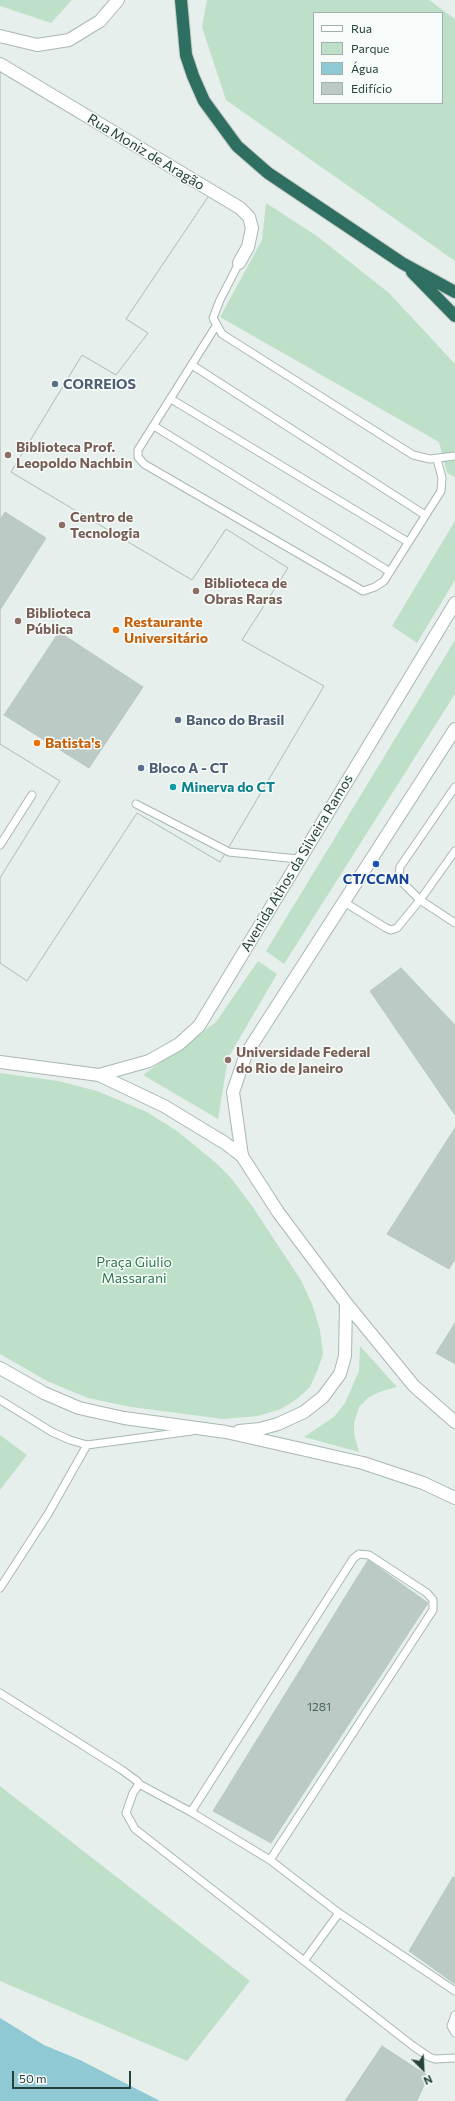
<!DOCTYPE html>
<meta charset="utf-8">
<style>
body{margin:0}
#map{position:relative;width:455px;height:2101px;overflow:hidden;background:#e6efeb;font-family:Commissioner,sans-serif}
canvas{display:block}
.legend{position:absolute;left:313px;top:12px;width:130px;height:92px;box-sizing:border-box;background:#f7fbf9;border:1px solid #a3b1ad;margin:0;padding:5px 7px;list-style:none;font-size:12px;color:#24423a}
.legend li{display:flex;align-items:center;gap:8px;height:20px}
.legend b{width:20px;border:1px solid #a3b1ad}
.north{position:absolute;left:403px;top:2049px;width:40px;height:40px;-webkit-text-stroke:3px #f7fbf9;paint-order:stroke;rotate:156deg;font-size:11px;font-weight:700;line-height:16px;text-align:center;color:#24423a}
.north::after{content:'';display:block;margin:auto;width:14px;height:18px;background:#24423a;clip-path:polygon(50% 0,100% 100%,50% 72%,0 100%)}
.scale{position:absolute;left:12px;top:2071px;width:119px;height:18px;box-sizing:border-box;border:2px solid #24423a;border-top:0;padding-left:5px;font-size:12px;line-height:14px;white-space:nowrap;color:#24423a;-webkit-text-stroke:3px #f7fbf9;paint-order:stroke}
</style>
<div id="map">
<canvas width="455" height="2101"></canvas>
<ul class="legend">
<li><b style="height:5px;background:#fff"></b>Rua</li>
<li><b style="height:11px;background:#bfe0c8"></b>Parque</li>
<li><b style="height:11px;background:#8ec9d4"></b>Água</li>
<li><b style="height:11px;background:#bbcac4"></b>Edifício</li>
</ul>
<div class="north">N</div>
<div class="scale">50 m</div>
</div>
<script>
const context = document.querySelector('canvas').getContext('2d');
context.lineJoin = 'round';
function fill(path, color) {
  context.fillStyle = color;
  context.fill(path, 'evenodd');
}
function shape(rows) {
  const path = new Path2D();
  for (const r of rows) {
    path.moveTo(r[0], r[1]);
    for (let i = 2; i < r.length; i += 2) path.lineTo(r[i], r[i + 1]);
  }
  return path;
}
function strokePath(path, color, width, dash) {
  context.strokeStyle = color;
  context.lineWidth = width;
  context.lineCap = dash ? 'butt' : 'round';
  context.setLineDash(dash || []);
  context.stroke(path);
}
function write(font, color, halo, rows, align = 'center') {
  context.font = font + ' Commissioner,sans-serif';
  context.lineWidth = 3;
  context.setLineDash([]);
  context.textBaseline = 'middle';
  context.strokeStyle = halo;
  context.fillStyle = color;
  for (const [text, x, y, turn = 0] of rows) {
    context.save();
    context.translate(x, y);
    context.rotate((+turn || 0) * Math.PI / 180);
    context.textAlign = isNaN(turn) ? turn : align;
    if (halo) context.strokeText(text, 0, 0);
    context.fillText(text, 0, 0);
    context.restore();
  }
}
const green = shape([
 [0,0,72,0,51,23,0,6],
 [207,0,429,0,455,19,455,261,226,100,202,27],
 [314,13,442,13,442,103,314,103],
 [266,203,317,236,389,293,455,364,455,477,447,473,439,442,220,317,262,240],
 [455,521,455,580,417,643,392,626],
 [455,640,455,694,284,964,266,951],
 [258,961,277,974,228,1058,218,1119,143,1075,216,1022],
 [0,1073,58,1081,97,1091,147,1112,177,1131,215,1162,231,1178,250,1203,301,1280,312,1304,320,1330,323,1354,318,1369,310,1387,297,1399,281,1409,258,1416,223,1419,131,1407,88,1398,47,1381,0,1354],
 [360,1346,397,1387,382,1391,369,1397,359,1407,354,1423,354,1434,359,1452,304,1437,334,1417,345,1403,359,1371],
 [0,1435,27,1455,0,1490],
 [0,1786,250,1981,187,2061,0,1981]
]);
const water = shape([
 [0,2018,44,2045,80,2060,160,2101,0,2101]
]);
const building = shape([
 [0,70,212,191,126,319,148,333,116,375,82,355,11,472,192,580,226,529,288,568,242,640,324,686,220,862,137,813,27,981,0,963,0,878,60,781,0,744,0,70],
 [0,70,212,191,126,319,148,333,116,375,82,355,11,472,192,580,226,529,288,568,242,640,324,686,220,862,137,813,27,981,0,963,0,878,60,781,0,744,0,610,46,538,5,512,0,520,0,70],
 [59,632,143,687,89,768,4,715,59,632],
 [401,968,455,1025,455,1115,370,991,401,968],
 [455,1128,455,1259,449,1269,387,1234,455,1128],
 [455,1323,455,1364,436,1353,455,1323],
 [368,1560,428,1603,271,1843,213,1811,368,1560],
 [453,1877,455,1878,455,1984,409,1951,453,1877],
 [382,2046,428,2076,417,2101,345,2101,382,2046]
]);
const service = shape([
 [239,263,220,300,213,318,222,334,413,455,430,459,455,456],
 [216,326,138,450,138,457,144,464,363,591,375,587,384,581,441,491,442,478,437,459],
 [192,365,425,515],
 [171,399,408,542],
 [154,426,390,572],
 [455,787,400,867,399,875,401,881,420,900,455,923],
 [136,804,229,852,298,859],
 [0,845,32,795],
 [344,902,386,928,391,930,397,928,420,900,455,851],
 [0,1400,52,1432,70,1440,87,1445,192,1431],
 [0,1588,48,1514,87,1445],
 [0,1693,122,1770,137,1781,139,1784,133,1793,126,1813,135,1829,413,2046,429,2057,435,2059,455,2058],
 [139,1784,191,1812,270,1860,339,1913,455,1991],
 [191,1812,353,1559,359,1554,369,1555,427,1593,433,1600,433,1610,270,1860],
 [304,1961,339,1913],
 [455,2015,451,2026,455,2033]
]);
const minor = shape([
 [0,36,37,45,69,40,100,21,118,0],
 [0,64,240,208,249,217,252,228,248,247,239,263],
 [99,1075,149,1061,179,1044,199,1026,455,603],
 [242,1156,233,1092,246,1054,455,729]
]);
const tertiary = shape([
 [0,1062,99,1075,164,1106,225,1143,242,1156,278,1212,346,1303,414,1386,455,1422],
 [0,1368,44,1393,79,1408,124,1418,226,1432,363,1463,423,1483,455,1498],
 [239,1431,260,1429,278,1424,304,1412,323,1397,340,1374,345,1356,346,1303]
]);
const motorway = shape([
 [181,0,186,55,193,76,204,101,237,146,268,173,402,263,455,292],
 [412,272,455,316]
]);
const markers = [
 [55,384,4,"#5c6f8a"],
 [8,455,4,"#8d6e63"],
 [62,525,4,"#8d6e63"],
 [196,591,4,"#8d6e63"],
 [18,621,4,"#8d6e63"],
 [116,630,4,"#e8710a"],
 [178,720,4,"#5c6f8a"],
 [37,743,4,"#e8710a"],
 [141,768,4,"#5c6f8a"],
 [173,787,4,"#0f9aa8"],
 [376,864,4,"#1a4fb4"],
 [228,1060,4,"#8d6e63"]
];
const numberNames = [
 ["1281",319,1707]
];
const streetNames = [
 ["Rua Moniz de Aragão",146,152,31],
 ["Avenida Athos da Silveira Ramos",297,863,-59]
];
const serviceNames = [
 ["CORREIOS",63,384],
 ["Banco do Brasil",186,720],
 ["Bloco A - CT",149,768]
];
const educationNames = [
 ["Biblioteca Prof.",16,447],
 ["Leopoldo Nachbin",16,463],
 ["Centro de",70,517],
 ["Tecnologia",70,533],
 ["Biblioteca de",204,583],
 ["Obras Raras",204,599],
 ["Biblioteca",26,613],
 ["Pública",26,629],
 ["Universidade Federal",236,1052],
 ["do Rio de Janeiro",236,1068]
];
const foodNames = [
 ["Restaurante",124,622],
 ["Universitário",124,638],
 ["Batista's",45,743]
];
const cultureNames = [
 ["Minerva do CT",181,787]
];
const transitNames = [
 ["CT/CCMN",376,879]
];
const parkNames = [
 ["Praça Giulio",134,1262],
 ["Massarani",134,1278]
];
fill(green, '#bfe0c8');
fill(water, '#8ec9d4');
fill(building, '#bbcac4');
strokePath(building, '#b8c9c2', 1);
strokePath(service, '#a8b8b2', 9);
strokePath(minor, '#a8b8b2', 14);
strokePath(tertiary, '#a8b8b2', 14);
strokePath(motorway, '#c2cac8', 14);
strokePath(service, '#fff', 7);
strokePath(minor, '#fff', 12);
strokePath(tertiary, '#fff', 12);
strokePath(motorway, '#2f6f62', 12);
for (const [x, y, r, color] of markers) {
  const dot = new Path2D();
  dot.arc(x, y, r, 0, 2 * Math.PI);
  context.fillStyle = color;
  context.fill(dot);
  strokePath(dot, '#f7fbf9', 1.5);
}
write('12px', '#4a645c', null, numberNames);
write('14px', '#24423a', '#f7fbf9', streetNames);
write('bold 14px', '#4e5e75', '#f7fbf9', serviceNames, 'left');
write('bold 14px', '#785e54', '#f7fbf9', educationNames, 'left');
write('bold 14px', '#c56008', '#f7fbf9', foodNames, 'left');
write('bold 14px', '#0d838f', '#f7fbf9', cultureNames, 'left');
write('bold 14px', '#164399', '#f7fbf9', transitNames);
write('14px', '#2d7a4b', '#f7fbf9', parkNames);
</script>
